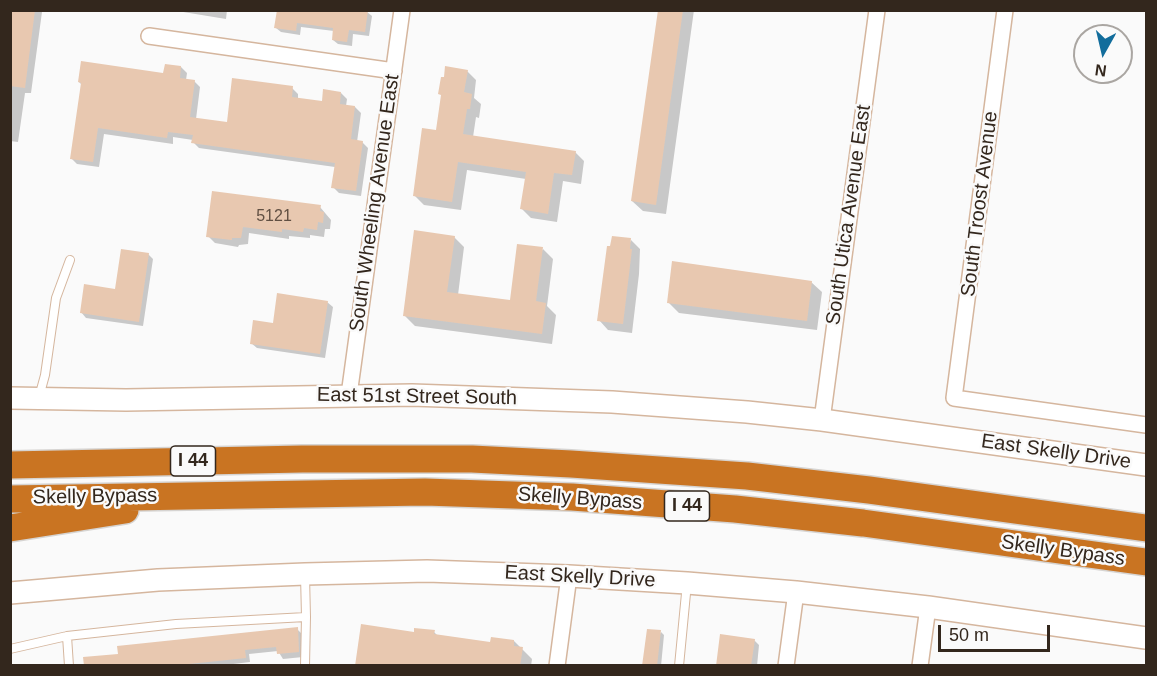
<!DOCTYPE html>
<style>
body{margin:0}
#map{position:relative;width:1157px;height:676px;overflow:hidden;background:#fafafa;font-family:Arial,sans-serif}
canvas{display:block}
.frame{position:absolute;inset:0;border:12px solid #33271d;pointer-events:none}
.north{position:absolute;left:1073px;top:24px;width:60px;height:60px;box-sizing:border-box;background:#fafafa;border:2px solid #aaa6a2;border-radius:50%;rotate:188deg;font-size:16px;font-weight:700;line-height:24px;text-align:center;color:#33271d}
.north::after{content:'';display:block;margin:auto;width:21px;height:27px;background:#126d9c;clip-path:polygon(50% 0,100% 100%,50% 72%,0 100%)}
.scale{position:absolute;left:938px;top:625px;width:112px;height:27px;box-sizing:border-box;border:3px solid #33271d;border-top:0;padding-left:8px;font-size:18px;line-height:21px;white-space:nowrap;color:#33271d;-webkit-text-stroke:4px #fafafa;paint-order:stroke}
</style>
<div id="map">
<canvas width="1157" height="676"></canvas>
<div class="frame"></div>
<div class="north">N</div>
<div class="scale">50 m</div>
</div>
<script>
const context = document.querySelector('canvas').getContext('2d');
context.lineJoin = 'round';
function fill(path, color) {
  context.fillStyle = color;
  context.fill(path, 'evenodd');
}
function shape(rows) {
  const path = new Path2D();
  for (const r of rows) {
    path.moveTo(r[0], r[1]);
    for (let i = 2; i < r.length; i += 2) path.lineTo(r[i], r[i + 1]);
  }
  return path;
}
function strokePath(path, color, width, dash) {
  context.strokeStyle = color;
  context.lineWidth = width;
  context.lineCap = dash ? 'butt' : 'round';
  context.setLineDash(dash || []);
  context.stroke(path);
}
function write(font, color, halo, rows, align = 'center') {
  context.font = font + ' Arial,sans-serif';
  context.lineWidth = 5;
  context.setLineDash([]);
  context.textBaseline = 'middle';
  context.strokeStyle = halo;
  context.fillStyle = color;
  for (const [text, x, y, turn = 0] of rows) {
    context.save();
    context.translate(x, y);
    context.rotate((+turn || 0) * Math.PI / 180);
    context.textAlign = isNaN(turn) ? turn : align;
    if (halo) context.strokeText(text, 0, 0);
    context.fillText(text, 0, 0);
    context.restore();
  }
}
const shadow = shape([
 [10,10,42,12,31,93,25,93,18,142,10,141],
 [171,10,227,10,226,19],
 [278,10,367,12,372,16,369,36,353,34,352,46,338,44,333,40,334,31,301,27,300,35,281,32,276,28],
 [660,10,694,10,666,214,643,211,632,201],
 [181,67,187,73,186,80,194,81,200,87,196,119,228,124,292,88,298,94,298,100,323,103,341,93,347,99,346,106,355,107,361,113,357,142,362,142,368,148,361,196,339,193,333,187,335,167,199,148,193,142,193,140,173,137,173,144,104,134,99,167,77,164,71,158,82,85,79,82,164,75],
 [467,71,476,80,474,98,481,104,479,118,476,117,473,137,575,152,584,161,581,184,563,181,557,222,531,218,522,209,526,179,467,170,461,210,424,205,414,195,437,132],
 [320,207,331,220,330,229,325,229,324,237,310,235,310,238,289,236,289,239,249,233,248,244,239,245,238,247,215,243,208,236],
 [454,237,464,247,458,295,511,302,543,249,553,259,547,306,556,315,552,344,415,326,405,316],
 [631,240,640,249,639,274,632,333,608,330,599,320],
 [148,254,153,259,143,326,86,318,81,312,116,291],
 [811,282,822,292,817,330,679,313,668,302],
 [327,302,333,307,325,358,257,348,251,343,274,325],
 [297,629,302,634,303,657,283,659,278,651,249,654,250,662,217,666,104,666],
 [434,632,439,637,491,644,514,641,532,659,531,666,356,666,415,633],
 [661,632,664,635,661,666,643,666],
 [754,640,759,645,757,666,717,666]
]);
const building = shape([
 [10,10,35,10,25,88,10,86],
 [277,10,368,10,365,32,349,30,347,42,332,40,333,28,297,23,296,31,274,28],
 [658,10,683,10,656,205,631,201],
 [81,61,163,73,165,64,181,66,180,78,195,80,190,117,227,122,232,78,293,86,292,97,322,101,323,89,341,92,340,104,355,106,351,139,363,141,356,191,331,188,335,163,191,143,193,135,168,132,167,138,98,128,93,162,70,159,81,83,78,82],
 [445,66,468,70,464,92,472,94,470,109,467,109,463,134,576,151,572,175,554,173,548,214,520,209,526,172,458,162,452,202,413,196,422,128,436,130,441,95,438,94,441,77,444,77],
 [212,191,321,205,320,211,324,212,323,223,318,222,317,230,304,228,303,232,282,229,282,232,243,227,241,238,232,238,232,240,206,237],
 [414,230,455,236,447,292,510,300,517,244,543,247,536,301,546,303,542,334,403,316],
 [612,236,631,238,630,249,632,249,623,324,597,321,607,246,610,246],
 [121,249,149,253,139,322,80,313,84,284,115,289],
 [672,261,812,281,807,321,667,303],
 [277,293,328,301,320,354,250,344,253,320,273,323],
 [361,624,414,632,414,628,435,630,434,634,490,642,491,637,514,640,514,646,523,647,520,666,355,666],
 [298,627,299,652,277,654,276,647,245,650,246,658,170,666,84,666,83,657,118,654,117,646],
 [647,629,661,630,657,666,642,666],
 [720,634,755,639,751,666,716,666]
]);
const lane = shape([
 [39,397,45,375,56,298,70,260],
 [67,636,69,666],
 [10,649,67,636,176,624,306,617,305,575],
 [305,666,306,617],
 [679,666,687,583]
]);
const street = shape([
 [1005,10,954,398,1146,425],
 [149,36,394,71],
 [349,395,402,10],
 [822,420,877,10],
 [557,666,569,576],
 [786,666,796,592],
 [920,666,928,607]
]);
const secondary = shape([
 [10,398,126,400,412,395,612,402,747,412,822,420,1146,465],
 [10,593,158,580,305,574,427,571,569,576,687,583,796,592,928,607,1146,638]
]);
const highway = shape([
 [10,465,302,459,472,459,571,464,747,476,869,490,1146,528],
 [10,499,425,492,572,497,735,509,863,523,1146,562],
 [10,528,125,510]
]);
const numberNames = [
 ["5121",274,217]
];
const shields = [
 [193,461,45],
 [687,506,45]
];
const shieldNames = [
 ["I 44",193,461],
 ["I 44",687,506]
];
const streetNames = [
 ["South Wheeling Avenue East",375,203,-82],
 ["South Troost Avenue",980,204,-83],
 ["South Utica Avenue East",849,215,-82],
 ["East 51st Street South",417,397,1],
 ["East Skelly Drive",1056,452,8],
 ["Skelly Bypass",95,497,-1],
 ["Skelly Bypass",580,499,4],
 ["Skelly Bypass",1063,551,8],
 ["East Skelly Drive",580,577,3]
];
fill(shadow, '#0003');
fill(building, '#e8c8b0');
strokePath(lane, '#d5b69e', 10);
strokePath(street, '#d5b69e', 18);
strokePath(secondary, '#d5b69e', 24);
strokePath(highway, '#d6d4d2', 30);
strokePath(lane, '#fff', 8);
strokePath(street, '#fff', 15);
strokePath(secondary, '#fff', 21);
strokePath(highway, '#c97422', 27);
write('16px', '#604f42', null, numberNames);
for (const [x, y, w] of shields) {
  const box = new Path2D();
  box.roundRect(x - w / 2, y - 15, w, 30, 4.5);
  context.fillStyle = '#fafafa';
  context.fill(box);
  strokePath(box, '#33271d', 1.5);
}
write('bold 18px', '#33271d', null, shieldNames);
write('20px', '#33271d', '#fafafa', streetNames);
</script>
